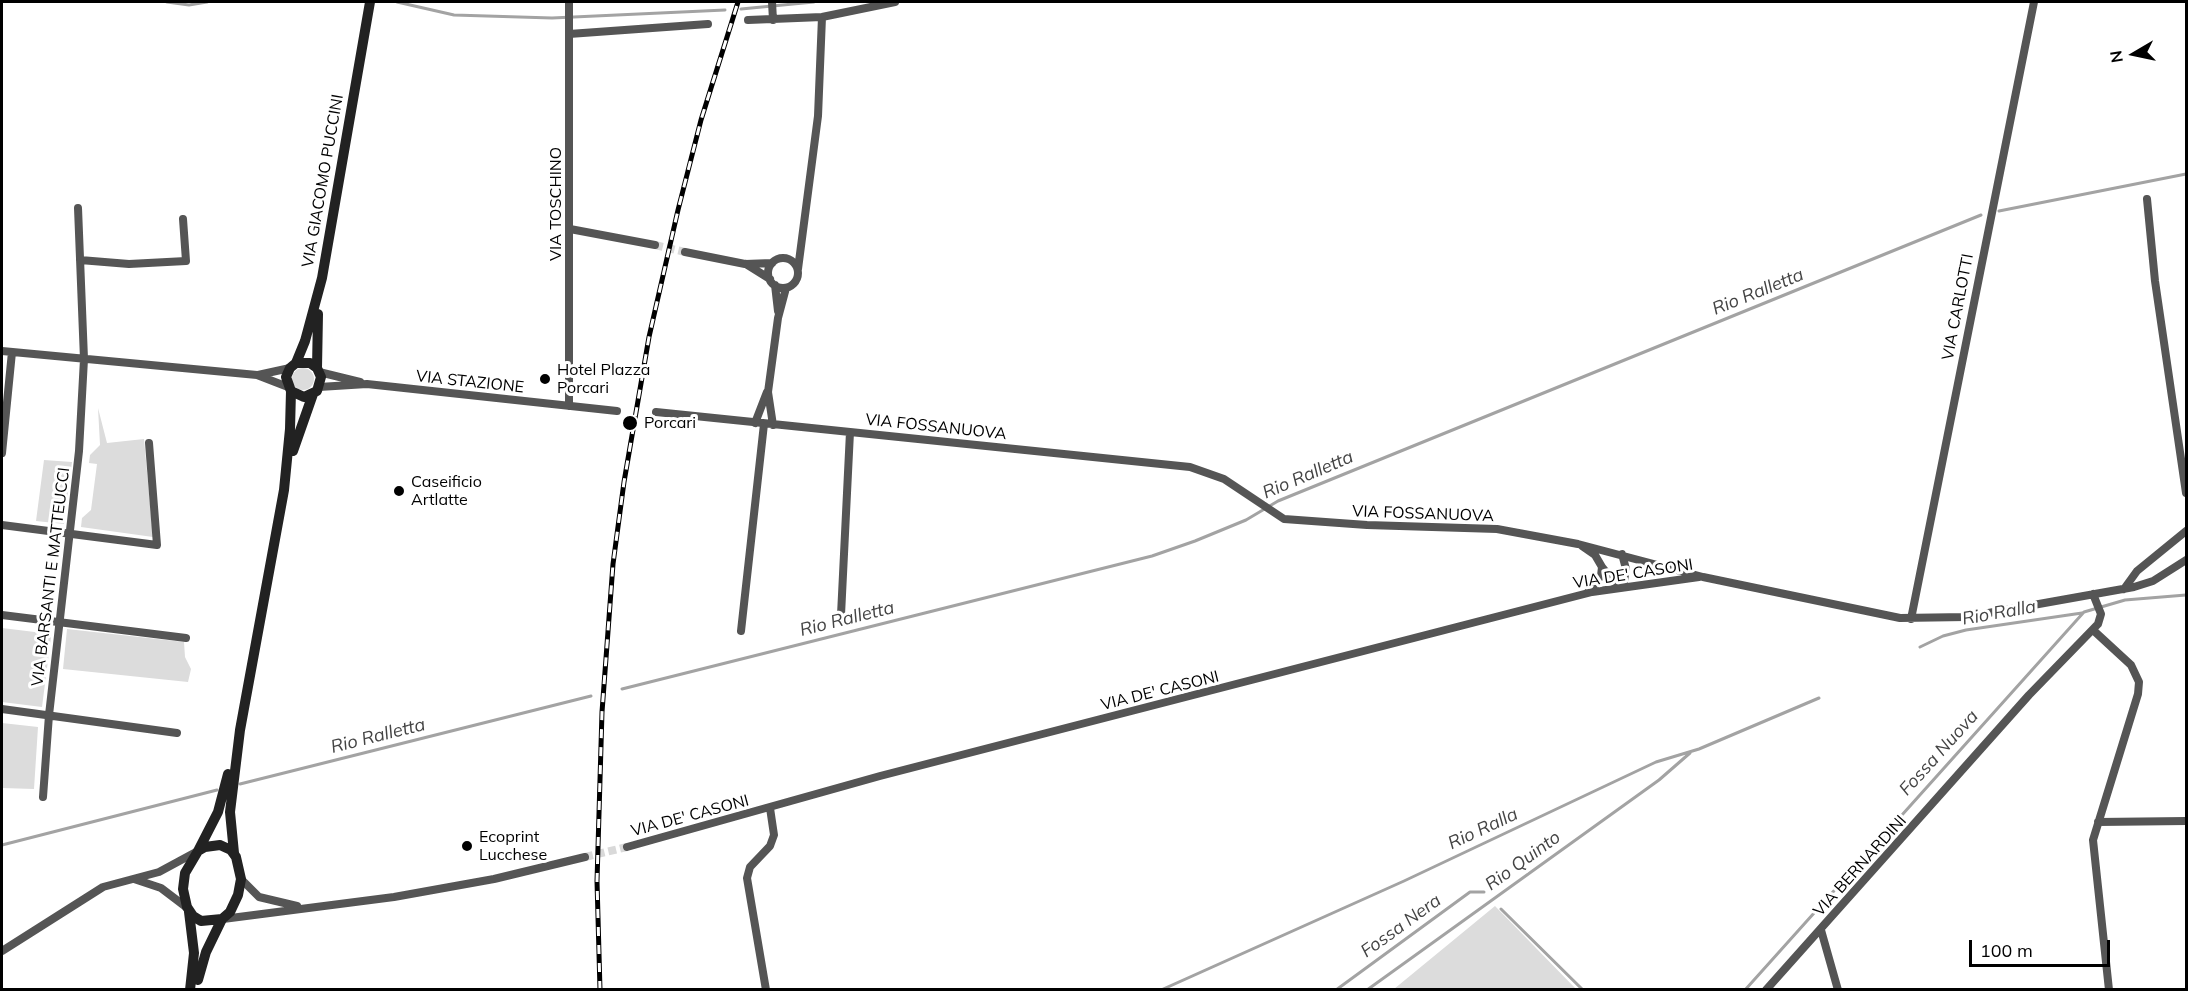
<!DOCTYPE html>
<style>
body{margin:0}
#map{position:relative;width:2188px;height:991px;overflow:hidden;background:#fff;font-family:Mulish,sans-serif}
canvas{display:block}
.frame{position:absolute;inset:0;border:3px solid #000;pointer-events:none}
.north{position:absolute;left:2104px;top:24px;width:60px;height:60px;-webkit-text-stroke:4px #fff;paint-order:stroke;rotate:261deg;font-size:16px;font-weight:700;line-height:24px;text-align:center;color:#000}
.north::after{content:'';display:block;margin:auto;width:21px;height:27px;background:#000;clip-path:polygon(50% 0,100% 100%,50% 72%,0 100%)}
.scale{position:absolute;left:1969px;top:940px;width:141px;height:27px;box-sizing:border-box;border:3px solid #000;border-top:0;padding-left:8px;font-size:18px;line-height:21px;white-space:nowrap;color:#000;-webkit-text-stroke:4px #fff;paint-order:stroke}
</style>
<div id="map">
<canvas width="2188" height="991"></canvas>
<div class="frame"></div>
<div class="north">N</div>
<div class="scale">100 m</div>
</div>
<script>
const context = document.querySelector('canvas').getContext('2d');
context.lineJoin = 'round';
function fill(path, color) {
  context.fillStyle = color;
  context.fill(path, 'evenodd');
}
function shape(rows) {
  const path = new Path2D();
  for (const r of rows) {
    if (r.length === 3) {
      path.moveTo(r[0] + r[2], r[1]);
      path.arc(r[0], r[1], r[2], 0, 2 * Math.PI);
      continue;
    }
    path.moveTo(r[0], r[1]);
    for (let i = 2; i < r.length; i += 2) path.lineTo(r[i], r[i + 1]);
  }
  return path;
}
function strokePath(path, color, width, dash) {
  context.strokeStyle = color;
  context.lineWidth = width;
  context.lineCap = dash ? 'butt' : 'round';
  context.setLineDash(dash || []);
  context.stroke(path);
}
function write(font, color, halo, rows, align = 'center') {
  context.font = font + ' Mulish,sans-serif';
  context.lineWidth = 6;
  context.setLineDash([]);
  context.textBaseline = 'middle';
  context.strokeStyle = halo;
  context.fillStyle = color;
  for (const [text, x, y, turn = 0] of rows) {
    context.save();
    context.translate(x, y);
    context.rotate((+turn || 0) * Math.PI / 180);
    context.textAlign = isNaN(turn) ? turn : align;
    if (halo) context.strokeText(text, 0, 0);
    context.fillText(text, 0, 0);
    context.restore();
  }
}
const green = shape([
 [303,379,11],
 [98,408,107,443,144,439,153,537,81,527,82,518,91,510,97,464,89,463,90,455,100,445],
 [44,460,72,462,64,524,36,521],
 [2,628,43,633,43,628,52,629,42,707,2,702],
 [67,629,184,642,185,657,191,669,188,682,63,669],
 [2,723,38,727,34,789,2,788],
 [1495,906,1576,989,1394,989]
]);
const stream = shape([
 [167,2,189,5,207,2],
 [397,2,454,15,552,18,725,10],
 [741,9,814,2],
 [1999,211,2186,174],
 [1920,647,1943,636,1966,630,2082,613],
 [622,689,1152,556,1195,541,1246,520,1278,501,1981,215],
 [240,784,591,696],
 [2,845,217,790],
 [1501,909,1583,990],
 [1161,990,1404,881,1656,762,1699,749,1819,698],
 [1336,990,1470,892,1484,892],
 [1367,990,1659,780,1690,753],
 [1745,990,2084,612,2125,600,2186,595]
]);
const streetTunnel = shape([
 [655,245,685,252],
 [585,857,627,847]
]);
const street = shape([
 [569,2,569,406],
 [772,2,773,20],
 [748,20,822,17,895,2],
 [569,34,708,24],
 [2147,199,2155,281,2186,493],
 [570,229,655,245],
 [685,252,745,264,772,263],
 [783,273,15],
 [80,260,129,264,186,261,183,219],
 [746,264,770,279],
 [798,269,818,116,822,17],
 [775,285,778,311],
 [2,351,257,375,288,387],
 [319,372,360,382],
 [258,375,290,368],
 [319,387,367,384,617,411],
 [656,412,1190,467,1224,479,1284,519,1367,525,1497,529,1578,544,1703,577,1900,618,1966,617,2134,587,2153,581,2186,560],
 [755,423,767,392],
 [773,425,768,392,778,318,786,288],
 [2,453,12,352],
 [2,525,157,545,149,443],
 [1582,546,1595,555,1602,567,1601,576,1588,592],
 [1602,567,1611,578,1623,587,1626,569,1622,554],
 [2124,589,2137,571,2186,531],
 [2,615,186,638],
 [841,615,850,432],
 [1911,619,2034,2],
 [2093,630,2131,665,2139,682,2138,694,2093,840,2109,990],
 [741,631,764,424],
 [2,709,177,733],
 [43,797,49,715,79,451,84,359,78,208],
 [2098,822,2186,821],
 [627,847,880,776,1592,592,1699,577],
 [134,879,161,888,186,907],
 [241,879,259,897,297,906],
 [223,919,394,897,494,879,585,857],
 [1821,930,1838,990],
 [2,951,103,887,159,872,196,852],
 [766,990,747,878,750,867,770,846,774,835,770,808],
 [1766,990,2029,695,2098,624,2101,614,2093,594]
]);
const secondary = shape([
 [296,363,305,341,322,278,370,2],
 [317,368,318,314],
 [293,451,313,394],
 [220,845,231,850,236,857,241,879,238,895,230,912,222,919,201,921,193,916,187,907,183,889,185,873,198,851,205,847,220,845],
 [198,851,218,812,228,774],
 [234,853,230,812,240,730,284,490,290,429,291,391,286,377,290,368,296,363,310,363,317,368,321,377,317,391,304,397,291,391],
 [189,912,194,953,190,990],
 [198,980,206,952,222,919]
]);
const rail = shape([
 [600,990,597,881,602,712,613,564,624,482,649,337,678,210,701,120,738,2]
]);
const markers = [
 [545,379,6,"#000"],
 [630,423,8,"#000"],
 [399,491,6,"#000"],
 [467,846,6,"#000"]
];
const streetNames = [
 ["VIA GIACOMO PUCCINI",323,181,-80],
 ["VIA TOSCHINO",556,204,-90],
 ["VIA CARLOTTI",1958,307,-79],
 ["VIA STAZIONE",470,382,6],
 ["VIA FOSSANUOVA",936,427,6],
 ["VIA FOSSANUOVA",1423,514,2],
 ["VIA DE' CASONI",1633,574,-9],
 ["VIA BARSANTI E MATTEUCCI",51,577,-83],
 ["VIA DE' CASONI",1160,691,-14],
 ["VIA DE' CASONI",690,816,-15],
 ["VIA BERNARDINI",1860,866,-48]
];
const poiNames = [
 ["Hotel Plazza",557,370],
 ["Porcari",557,388],
 ["Porcari",644,423],
 ["Caseificio",411,482],
 ["Artlatte",411,500],
 ["Ecoprint",479,837],
 ["Lucchese",479,855]
];
const waterNames = [
 ["Rio Ralletta",1758,292,-22],
 ["Rio Ralletta",1308,475,-23],
 ["Rio Ralla",1999,613,-10],
 ["Rio Ralletta",847,619,-14],
 ["Rio Ralletta",378,736,-14],
 ["Fossa Nuova",1939,753,-48],
 ["Rio Ralla",1483,829,-25],
 ["Rio Quinto",1523,861,-36],
 ["Fossa Nera",1401,926,-36]
];
fill(green, '#dcdcdc');
strokePath(stream, '#a3a3a3', 3);
strokePath(streetTunnel, '#d9d9d9', 8, [8, 4]);
strokePath(street, '#555', 8);
strokePath(secondary, '#222', 10);
strokePath(rail, '#000', 5);
strokePath(rail, '#fff', 3, [9]);
for (const [x, y, r, color] of markers) {
  const dot = new Path2D();
  dot.arc(x, y, r, 0, 2 * Math.PI);
  context.fillStyle = color;
  context.fill(dot);
  strokePath(dot, '#fff', 2);
}
write('16px', '#000', '#fff', streetNames);
write('16px', '#000', '#fff', poiNames, 'left');
write('italic 18px', '#444', '#fff', waterNames);
</script>
